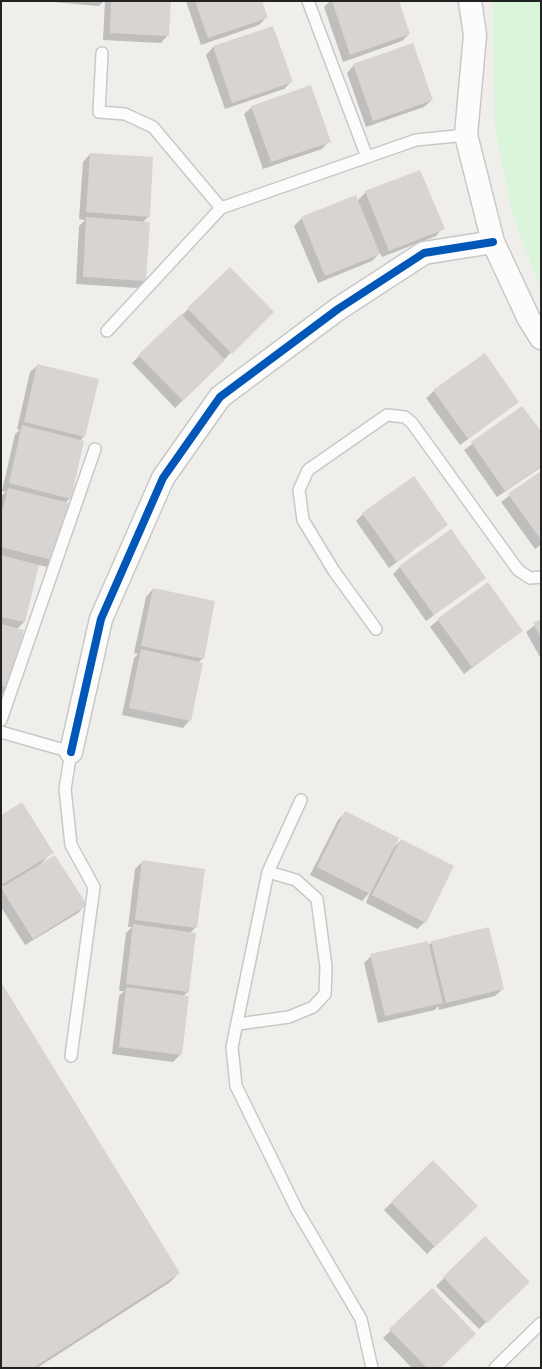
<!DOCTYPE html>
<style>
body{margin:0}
#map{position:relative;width:542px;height:1369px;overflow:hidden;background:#f0eeeb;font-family:Figtree,sans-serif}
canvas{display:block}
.frame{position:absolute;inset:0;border:2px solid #222;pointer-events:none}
</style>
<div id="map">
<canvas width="542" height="1369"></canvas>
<div class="frame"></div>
</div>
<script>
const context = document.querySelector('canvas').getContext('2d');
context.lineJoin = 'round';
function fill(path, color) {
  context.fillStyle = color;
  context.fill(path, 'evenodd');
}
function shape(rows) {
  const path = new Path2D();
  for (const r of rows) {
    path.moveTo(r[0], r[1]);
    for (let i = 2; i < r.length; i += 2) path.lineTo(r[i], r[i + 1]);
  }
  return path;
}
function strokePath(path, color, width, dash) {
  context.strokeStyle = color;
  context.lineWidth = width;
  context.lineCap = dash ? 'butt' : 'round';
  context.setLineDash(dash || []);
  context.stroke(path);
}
const park = shape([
 [493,1,541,1,541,290,512,213,495,129]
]);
const shadow = shape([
 [41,1,104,1,99,6],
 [105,1,170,1,168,35,161,43,103,40],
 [186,1,261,1,267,17,259,25,201,45],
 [330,1,398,1,409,34,402,41,343,62,324,7],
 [272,27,291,82,284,89,225,109,206,55,213,47],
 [354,65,432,100,424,107,366,127,347,73],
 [252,107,329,141,322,149,263,169,244,114],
 [90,154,149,216,142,223,145,281,137,288,76,284,79,226,85,220,79,219,83,162],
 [366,192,443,228,436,236,382,257,380,253,372,261,318,283,294,226,302,218,357,201],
 [230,269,272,312,175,408,132,363],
 [38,365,84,436,80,441,70,498,65,503,55,560,48,567,38,565,24,622,17,629,9,687,1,695,1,496,6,492,2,491,15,434,20,430,17,429,30,372],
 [434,391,518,402,460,445,426,398],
 [522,407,541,433,541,467,497,497,464,450],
 [541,472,541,545,535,549,501,502],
 [363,514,447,525,389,568,356,521],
 [400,567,484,578,426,621,393,574],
 [153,589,214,602,202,659,198,663,190,720,183,728,122,715,134,658,138,654,134,653,146,597],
 [438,620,521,631,464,674,430,627],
 [541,620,541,659,526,632],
 [346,812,392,849,401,840,425,922,417,929,366,903,370,892,362,901,310,875,338,820],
 [1,816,52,852,41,864,85,905,78,913,25,945,1,907,1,890,6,885,1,887],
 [142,862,196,927,190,933,188,992,183,996,181,1054,173,1062,112,1054,119,996,124,991,119,991,126,933,132,927,128,927,135,869],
 [432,942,503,989,495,996,439,1010,438,1006,435,1010,378,1023,364,963,371,956,428,946],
 [1,985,179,1273,169,1283,37,1368,1,1368],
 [433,1162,476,1206,427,1254,384,1210],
 [485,1238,528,1282,479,1329,436,1286],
 [432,1290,439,1368,412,1368,383,1338]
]);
const building = shape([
 [111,1,171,1,169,36,110,33],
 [195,1,262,1,268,18,208,38],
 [332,1,399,1,410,34,350,55],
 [273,26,293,82,232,103,213,46],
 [413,43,433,100,373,121,353,64],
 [311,85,331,142,271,162,251,106],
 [90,153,153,157,150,217,86,212],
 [420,170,445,229,389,251,365,191],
 [356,195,380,254,325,276,301,217],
 [86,217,150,222,146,281,83,277],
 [230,267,274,312,232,354,187,308],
 [181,314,225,360,183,401,138,355],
 [485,353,519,402,468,439,433,390],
 [37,364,99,379,85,437,24,422],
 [522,406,541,431,541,466,505,491,471,442],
 [22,425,84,441,71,499,9,483],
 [541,471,541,540,508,494],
 [414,476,448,525,397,562,362,513],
 [8,488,70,503,56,561,1,547,1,516],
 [451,529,486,578,434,615,399,566],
 [1,555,39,565,25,622,1,617],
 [488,582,523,631,472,667,437,619],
 [153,588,215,601,204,659,141,646],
 [541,619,541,638,533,623],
 [1,624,24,630,10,688,1,686],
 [141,649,203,663,191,721,129,708],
 [22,802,54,853,1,885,1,815],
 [345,811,399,838,370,894,317,867],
 [401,839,454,866,426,923,372,895],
 [55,855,87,905,33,939,1,888],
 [142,860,205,869,197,928,135,920],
 [133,924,196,933,189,992,126,984],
 [489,927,504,989,446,1003,431,941],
 [428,941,443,1003,385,1016,370,954],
 [1,982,180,1273,33,1368,1,1368],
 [126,987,189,996,182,1055,119,1047],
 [433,1160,478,1206,435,1247,391,1202],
 [485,1236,530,1282,487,1323,443,1277],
 [432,1288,476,1334,441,1368,427,1368,389,1329]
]);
const service = shape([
 [308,1,367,157],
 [102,53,99,112,125,114,153,127,221,208],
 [107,331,221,208,416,140,466,135],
 [376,629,334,571,303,520,299,490,308,470,387,415,405,417,412,423,518,570,530,578,541,577],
 [1,720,95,449],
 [1,732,71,752,65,789,71,845,94,887,71,1056],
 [301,800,268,872,232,1047,236,1086,297,1210,361,1319,372,1368],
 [238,1024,289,1017,313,1007,325,994,326,967,317,899,296,880,268,872],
 [495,1368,541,1323]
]);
const minor = shape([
 [470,1,475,35,466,135,493,242,529,319,541,338],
 [71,752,101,619,163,478,220,397,338,309,424,253,493,242]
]);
const cycleway = shape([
 [71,752,101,619,163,478,220,397,338,309,424,253,493,242]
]);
fill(park, '#daf5da');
fill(shadow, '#0003');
fill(building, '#d7d4d2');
strokePath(service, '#c9c8c7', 14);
strokePath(minor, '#c9c8c7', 25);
strokePath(service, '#fdfcfc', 11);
strokePath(minor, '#fdfcfc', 22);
strokePath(cycleway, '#0057b8', 8);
</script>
